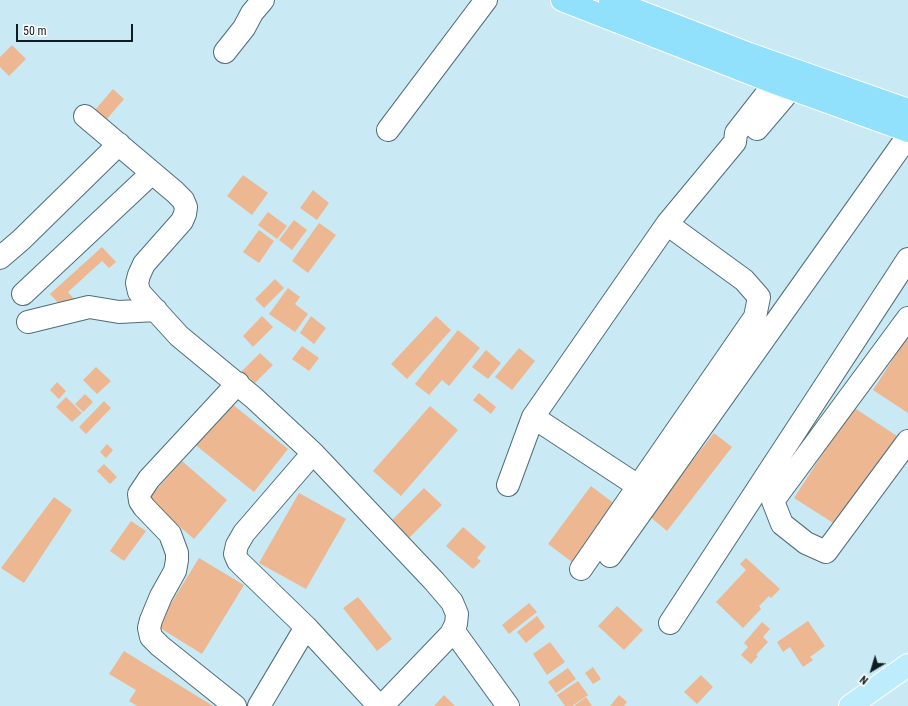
<!DOCTYPE html>
<style>
body{margin:0}
#map{position:relative;width:908px;height:706px;overflow:hidden;background:#c9eaf5;font-family:"Roboto Condensed",sans-serif}
canvas{display:block}
.north{position:absolute;left:852px;top:650px;width:40px;height:40px;-webkit-text-stroke:3px #fff;paint-order:stroke;rotate:218deg;font-size:11px;font-weight:700;line-height:16px;text-align:center;color:#101c20}
.north::after{content:'';display:block;margin:auto;width:14px;height:18px;background:#101c20;clip-path:polygon(50% 0,100% 100%,50% 72%,0 100%)}
.scale{position:absolute;left:16px;top:24px;width:117px;height:18px;box-sizing:border-box;border:2px solid #101c20;border-top:0;padding-left:5px;font-size:12px;line-height:14px;white-space:nowrap;color:#101c20;-webkit-text-stroke:3px #fff;paint-order:stroke}
</style>
<div id="map">
<canvas width="908" height="706"></canvas>
<div class="north">N</div>
<div class="scale">50 m</div>
</div>
<script>
const context = document.querySelector('canvas').getContext('2d');
context.lineJoin = 'round';
function fill(path, color) {
  context.fillStyle = color;
  context.fill(path, 'evenodd');
}
function shape(rows) {
  const path = new Path2D();
  for (const r of rows) {
    path.moveTo(r[0], r[1]);
    for (let i = 2; i < r.length; i += 2) path.lineTo(r[i], r[i + 1]);
  }
  return path;
}
function strokePath(path, color, width, dash) {
  context.strokeStyle = color;
  context.lineWidth = width;
  context.lineCap = dash ? 'butt' : 'round';
  context.setLineDash(dash || []);
  context.stroke(path);
}
const building = shape([
 [12,45,26,59,9,76,0,67,0,57],
 [113,89,124,99,106,120,95,110],
 [243,175,268,193,252,215,227,196],
 [313,190,329,203,317,220,300,208],
 [268,212,287,226,277,239,258,225],
 [294,220,307,230,292,250,279,240],
 [319,223,336,235,308,273,292,261],
 [259,230,274,241,259,263,243,252],
 [102,247,116,262,109,268,102,261,68,292,74,299,63,308,50,294],
 [275,279,284,288,264,308,255,299],
 [288,288,300,297,295,304,308,314,295,332,269,314],
 [262,316,273,327,253,347,243,336],
 [311,316,326,328,314,344,300,333],
 [436,316,451,330,407,379,391,364],
 [458,330,480,348,449,386,442,380,429,395,415,384],
 [908,336,908,413,873,390],
 [302,346,319,358,309,371,292,359],
 [519,348,535,361,512,390,495,377],
 [486,350,501,363,488,379,472,367],
 [260,353,273,365,255,383,242,371],
 [96,367,111,381,97,394,83,380],
 [57,382,66,391,59,399,50,390],
 [479,393,496,407,491,414,473,400],
 [85,394,93,402,83,412,75,404],
 [66,397,82,413,72,422,56,407],
 [227,400,288,449,254,492,193,443],
 [104,401,111,408,86,434,79,427],
 [430,406,458,430,401,496,373,471],
 [853,407,897,436,838,526,794,498],
 [714,433,732,447,667,531,649,516],
 [107,444,113,450,106,458,100,452],
 [182,461,227,500,194,539,148,499],
 [104,464,117,477,110,484,97,471],
 [591,486,620,508,576,565,548,544],
 [424,488,442,505,407,540,389,523],
 [299,493,346,519,306,589,259,563],
 [54,497,72,510,24,583,1,568],
 [131,521,146,531,124,561,110,551],
 [463,527,486,547,477,558,481,561,473,569,446,546],
 [199,558,244,585,202,654,157,626],
 [746,558,780,589,771,598,769,596,759,606,761,609,743,628,716,602,746,570,740,564],
 [358,597,392,639,377,651,343,608],
 [529,603,537,612,509,634,502,625],
 [617,606,643,630,624,650,598,626],
 [537,616,545,627,526,643,517,632],
 [808,621,825,646,810,657,813,660,803,667,790,647,783,652,777,642],
 [762,622,770,629,763,637,768,642,756,655,758,656,751,664,741,655,748,647,744,643],
 [550,642,565,662,547,675,533,654],
 [124,651,213,706,137,706,129,701,136,690,109,674],
 [593,667,601,679,593,684,585,673],
 [568,668,576,679,556,693,548,682],
 [701,675,713,687,697,704,684,692],
 [578,681,588,695,572,706,565,706,557,695],
 [444,695,455,706,434,706],
 [619,695,627,702,624,706,610,706],
 [586,697,592,706,574,706]
]);
const minor = shape([
 [225,52,244,28,252,13,263,0],
 [85,116,175,192,183,200,186,207,185,214,182,221,144,264,139,275,137,283,139,292,179,336,254,398,313,453,244,533,237,545,235,554,238,561,306,627],
 [757,129,791,89],
 [388,130,486,0],
 [0,258,21,240,119,144],
 [23,294,152,173],
 [908,318,773,501,782,524,806,543,826,552,908,441],
 [28,322,89,307,119,312,156,310],
 [533,417,638,486],
 [313,453,434,581,452,602,457,614,456,624,451,634,382,706],
 [508,485,533,417,667,224,735,142,736,133,775,83],
 [610,556,908,136],
 [581,569,755,317,759,297,744,280,667,224],
 [670,623,908,259],
 [453,630,508,706],
 [235,706,160,646,151,637,149,628,151,620,161,596,175,571,177,560,177,553,170,534,144,507,140,501,139,494,149,479,238,383],
 [259,706,306,627,379,706]
]);
const major = shape([
 [850,706,908,665]
]);
const highway = shape([
 [562,0,775,83,908,131],
 [610,0,749,54,908,110]
]);
fill(building, '#ecb791');
strokePath(minor, '#506d77', 24);
strokePath(major, '#fff', 24);
strokePath(highway, '#fff', 24);
strokePath(minor, '#fff', 22);
strokePath(major, '#bdedfd', 22);
strokePath(highway, '#91e1fc', 22);
</script>
